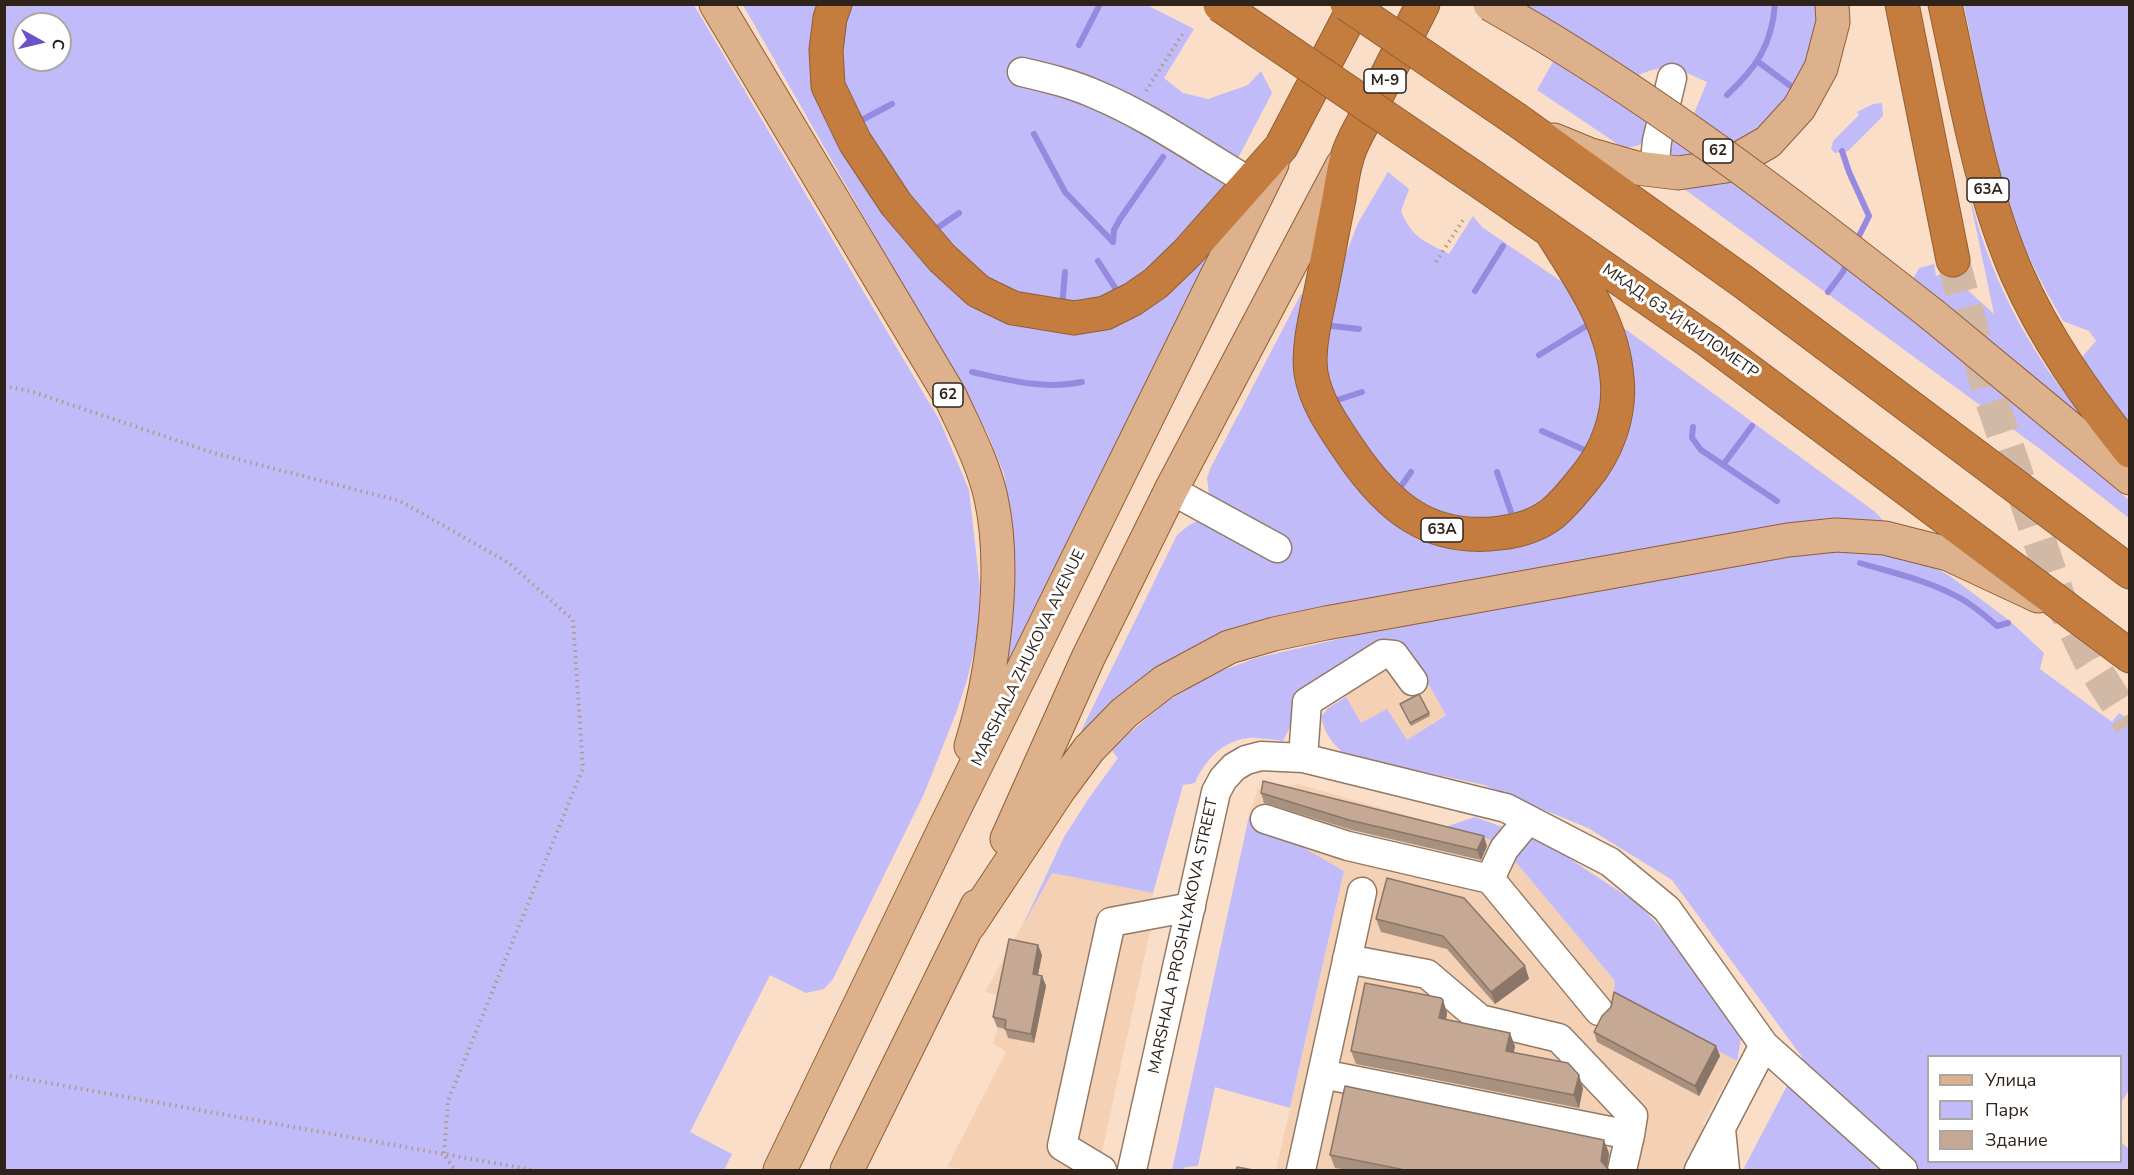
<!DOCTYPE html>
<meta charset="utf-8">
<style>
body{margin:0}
#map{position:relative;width:2134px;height:1175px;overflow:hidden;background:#fbdec7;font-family:"Nunito Sans",sans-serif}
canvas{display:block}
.frame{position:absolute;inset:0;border:6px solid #2f241c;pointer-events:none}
.legend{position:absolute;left:1927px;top:1055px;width:195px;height:108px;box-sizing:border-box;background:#fff;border:2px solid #aca7a4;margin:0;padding:8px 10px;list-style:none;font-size:18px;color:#2f241c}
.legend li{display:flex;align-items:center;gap:12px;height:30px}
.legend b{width:30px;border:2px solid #aca7a4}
.north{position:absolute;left:12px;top:12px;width:60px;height:60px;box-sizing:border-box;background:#fff;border:2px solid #aca7a4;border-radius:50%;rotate:98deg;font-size:16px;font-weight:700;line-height:24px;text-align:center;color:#2f241c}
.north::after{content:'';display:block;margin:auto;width:21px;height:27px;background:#6b52cb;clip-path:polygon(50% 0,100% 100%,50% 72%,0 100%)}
</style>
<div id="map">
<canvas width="2134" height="1175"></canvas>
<div class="frame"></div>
<ul class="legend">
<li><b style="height:8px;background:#dcb18c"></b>Улица</li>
<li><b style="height:16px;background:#c1bbfa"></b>Парк</li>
<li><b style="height:16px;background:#c5a994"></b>Здание</li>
</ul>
<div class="north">С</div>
</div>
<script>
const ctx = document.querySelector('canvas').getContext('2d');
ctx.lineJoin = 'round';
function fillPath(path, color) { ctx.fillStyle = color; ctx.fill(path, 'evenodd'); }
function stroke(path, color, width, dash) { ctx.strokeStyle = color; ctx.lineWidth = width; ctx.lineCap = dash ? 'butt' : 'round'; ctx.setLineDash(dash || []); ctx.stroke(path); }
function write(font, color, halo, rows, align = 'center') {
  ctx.font = font + ' "Nunito Sans",sans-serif'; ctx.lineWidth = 6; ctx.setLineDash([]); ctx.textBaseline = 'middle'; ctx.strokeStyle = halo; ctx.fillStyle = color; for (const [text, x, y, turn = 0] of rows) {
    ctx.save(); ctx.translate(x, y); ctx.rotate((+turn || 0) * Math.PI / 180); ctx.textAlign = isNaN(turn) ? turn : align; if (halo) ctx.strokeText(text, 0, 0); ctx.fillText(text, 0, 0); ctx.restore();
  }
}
fillPath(new Path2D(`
 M1379,647l29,1 38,66 -39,26 -46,-17 -27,-46z
 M1298,784l201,58 116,139v14l122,66 -34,63 3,4 -23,42h-407l68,-299 -95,-55 9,-27z
 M1051,873l102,20 -3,38 -52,239h-130l-21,-3 59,-115 -13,-9 5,-16 5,-31 -18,-4z`), '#f4d0b4');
fillPath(new Path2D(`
 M1145,4l49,25 -30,49 19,15 25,6 40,-14 13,-14 11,22 -58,111 -26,35 -73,59 -67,8 -67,-26 -75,-83 -61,-99 -7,-47 7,-46z
 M1826,4l-3,33 -39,77 -49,32 -42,-30 14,-34c-32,-14 -39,-21 -72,-5l-115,-72z
 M5,5h689l246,416 29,69 11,98 -3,51 -10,41 -11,33 -32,81 -91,185 -9,10 -18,4 -36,-18 -80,157 42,22 -8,16h-719zM24,24h36v36h-36z
 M743,5h79l-4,20 72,185 167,117 156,-80 -204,415 -8,-3 10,-43 4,-49 -4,-49 -7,-44 -17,-42z
 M1964,5h165v419l-47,-67 14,-16 -7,-10 -26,-10c-21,-37 -42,-75 -54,-116 -20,-65 -31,-134 -45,-200z
 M1554,60l97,61c-8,21 -5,27 -29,26l-85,-57z
 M1882,103l1,13 -35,35 -13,2 -4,-4 2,-8 26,-26 -2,-3 16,-8z
 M1671,137l35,25 -28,1 -7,-10z
 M1959,147c5,23 10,48 17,71 20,72 60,143 108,199l-4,6 -167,-144 6,-11 15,-4 2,12 12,-4 46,42z
 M1388,172l21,17 -8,22c12,28 22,29 48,43l24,-38 9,11 89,61 36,81 -10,65 -21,35 -23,22 -24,18 -29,9 -37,2 -24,-6 -53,-33 -58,-84 -4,-51 19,-84 15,-39z
 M1723,174c141,101 274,214 406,326v18l-89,-69 -364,-266z
 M1301,294l2,1 -5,77 133,170 158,-49 28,-170 257,188 11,11 -553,88 -247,123 -4,-2 96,-196 12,-10 14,-6 6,-24 -2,-17 3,-9z
 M1871,549l59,16 20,11 60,45 34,32 -4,16 72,53 7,-9 10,6v371l-8,13 -1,-47h-192v106h192l1,-20 8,7v21h-381l-4,-2 58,-111 -130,-177 -84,-52 -104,-43 -138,-30c-14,-11 -21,-21 -25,-38l7,-9 18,-11 15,26 26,-14 20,31 39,-25 -38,-67 -29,-1 -73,48 -23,46c-11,-1 -24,-4 -34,-3 -27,3 -44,22 -54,45l-12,2 -30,108 -101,-20 -30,54 42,-90 25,-39 29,-40 -6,-7 15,-16 39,-33 47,-28 43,-16 179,-41 346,-63z
 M1249,816l95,55 -54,237 -75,-21 -17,79 -13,1 -1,3h-12z
 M1475,817l71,26 91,60 44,46 60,90 -4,22 -123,-66 1,-14 -116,-139 -54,-15z`), '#c1bbfa');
stroke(new Path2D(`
 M1079,45l21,-41
 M1757,61l39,29
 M1727,95c29,-27 45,-50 48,-91
 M858,122l34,-18
 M1034,134l31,58 48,50
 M1842,151l7,21 20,44 -13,26
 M933,231l26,-18
 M1113,242l1,-12 6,-11 43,-62
 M1098,261l21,33
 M1475,291l28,-45
 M1828,292l15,-20 5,-12
 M1062,307l3,-35
 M1324,325l35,4
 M1539,355l49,-30
 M972,372c37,8 72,18 110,10
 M1331,402l31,-10
 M1693,427l-1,11 9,12 76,51
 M1542,431l45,20
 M1723,465l29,-39
 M1497,472l14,40
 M1397,492l14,-20
 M1860,563c30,9 62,16 90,30 18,8 32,20 47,33l11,-3`), '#958adf', 6);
stroke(new Path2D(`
 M1953,260l36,133 69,202 32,66 40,63`), '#d2b9a5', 33, [33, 16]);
const minor = new Path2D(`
 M1022,72c26,6 51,12 75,23 51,21 105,59 153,87
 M1654,170l3,-29 15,-63
 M1171,490l106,58
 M1303,758l4,-56 76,-48 11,1 19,26
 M1265,819l83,27 142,33
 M1528,820l-24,29 -14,30 109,132
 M1347,959l80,15 53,45 79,19 74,78 -3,19
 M1322,1074l308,61 -8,35
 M1721,1129l4,41
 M1102,1170l-40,-24 49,-224 80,-15
 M1132,1170l84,-378 7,-13 11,-12 12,-7 15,-4 42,2 203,50 104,54 57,47 97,136 139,125
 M1301,1170l61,-278
 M1699,1170l65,-125`);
const major = new Path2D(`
 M716,4l234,392c15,33 33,66 41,102 16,72 2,178 -20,248
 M1554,140l34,14 49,14 41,5 48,-7 42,-24 31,-34 22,-40 12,-46 -1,-18
 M1934,316l196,162
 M1007,839l81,-181 83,-168 171,-324
 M969,925l89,-134 31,-42 35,-36 40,-31 65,-35 45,-13 52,-11 462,-83 48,-5 49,3 63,16 90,42
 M780,1170l163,-338 329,-668
 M847,1170l130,-264`);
const highway = new Path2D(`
 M835,4l-5,14 -4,32 2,36 27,56 41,62 46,54 36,33 35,17 61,10 31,-5 28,-14 23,-16 31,-30 94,-106 75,-143
 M1423,4c-18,36 -36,72 -54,107 -7,15 -18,31 -22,47 -4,13 -6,28 -8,41 -6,29 -11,58 -17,87 -5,25 -15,62 -11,87 5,30 23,54 39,78 38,56 79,91 150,82 18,-2 38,-8 53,-20 12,-10 21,-22 31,-34 23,-27 37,-65 33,-101 -4,-55 -37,-100 -65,-145
 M1902,4l51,256
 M1945,4c20,91 35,185 72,270 28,64 69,122 113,177
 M1517,120l228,163 385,289
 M1476,179l233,162 421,315`);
stroke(minor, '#937964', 31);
stroke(major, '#905e33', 35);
stroke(highway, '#905e33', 35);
stroke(new Path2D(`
 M1146,91l37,-58
 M1436,262l29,-45
 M4,386l26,5 184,62 186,48 109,62 64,57 10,148 -135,333 -4,54 11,15
 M4,1075l529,95`), '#af9987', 4, [1.5, 4.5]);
stroke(minor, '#fff', 28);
stroke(major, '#dcb18c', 33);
stroke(highway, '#c47d3f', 33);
const majorBridge = new Path2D(`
 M1490,4c158,89 302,200 444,312`);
const highwayBridge = new Path2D(`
 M1347,4l170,116
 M1220,5l256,174`);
stroke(majorBridge, '#905e33', 35, []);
stroke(highwayBridge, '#905e33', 35, []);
stroke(majorBridge, '#dcb18c', 33);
stroke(highwayBridge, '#c47d3f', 33);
fillPath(new Path2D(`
 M1400,704l29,9 1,3 -19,10z
 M1261,793l226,53 -6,14 -129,-30 -88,-27z
 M1387,878l138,88 4,13 -34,25 -48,-55 -66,-17 -5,-13z
 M1038,945l4,10 -4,20 4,1 4,10 -12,57 -26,-5 -3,-9 -8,-2 -4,-10z
 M1443,1000l4,13 -1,7 69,26 -1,6 69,36 -4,20 -223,-44 -5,-13z
 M1594,1032l122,14 4,10 -21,40 -102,-54z
 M1609,1153l-2,15 2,2h-261l-13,-2 -5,-13z`), '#a9917f');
fillPath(new Path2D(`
 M1484,836l3,10 -6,14 -4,-10z
 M1038,945l4,10 -6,29 -3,-10z
 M1525,966l4,13 -34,25 -4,-12z
 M1042,976l4,10 -12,57 -3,-9z
 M1443,1000l4,13 -3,18 -5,-13z
 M1510,1033l5,13 -4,18 -5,-13z
 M1716,1046l4,10 -21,40 -4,-10z
 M1579,1075l4,13 -4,20 -5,-13z
 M1604,1140l5,13 -2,17 -6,-9z`), '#8a7668');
const building = new Path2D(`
 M1419,694l10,19 -19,10 -10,-19z
 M1263,781l221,55 -7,14 -128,-30 -88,-27z
 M1387,878l77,20 61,68 -34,26 -48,-56 -67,-17z
 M1009,939l29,6 -5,29 9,2 -11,58 -26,-5 1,-9 -13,-3z
 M1365,983l76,15 2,2 -4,18 71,15 -4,18 62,12 11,12 -5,20 -223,-44z
 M1614,992l102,54 -21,40 -101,-54 8,-16 9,-9z
 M1345,1086l259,54 -3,21 8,9h-204l-75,-15z
 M1237,1167l16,3h-17z`);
fillPath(building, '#c5a994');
stroke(building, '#8a7668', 1.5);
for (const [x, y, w] of [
 [1385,81,42],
 [1718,151,30],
 [1988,190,42],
 [948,395,30],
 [1442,530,42]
]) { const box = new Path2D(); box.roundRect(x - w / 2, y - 12, w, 24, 4.5); ctx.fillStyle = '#fff'; ctx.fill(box); stroke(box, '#2f241c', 1.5); }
write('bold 15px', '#2f241c', null, [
 ["М-9",1385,81],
 ["62",1718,151],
 ["63A",1988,190],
 ["62",948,395],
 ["63A",1442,530]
]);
write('16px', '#2f241c', '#fff', [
 ["МКАД, 63-Й КИЛОМЕТР",1680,322,35],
 ["MARSHALA ZHUKOVA AVENUE",1029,658,-64],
 ["MARSHALA PROSHLYAKOVA STREET",1184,936,-78]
]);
</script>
